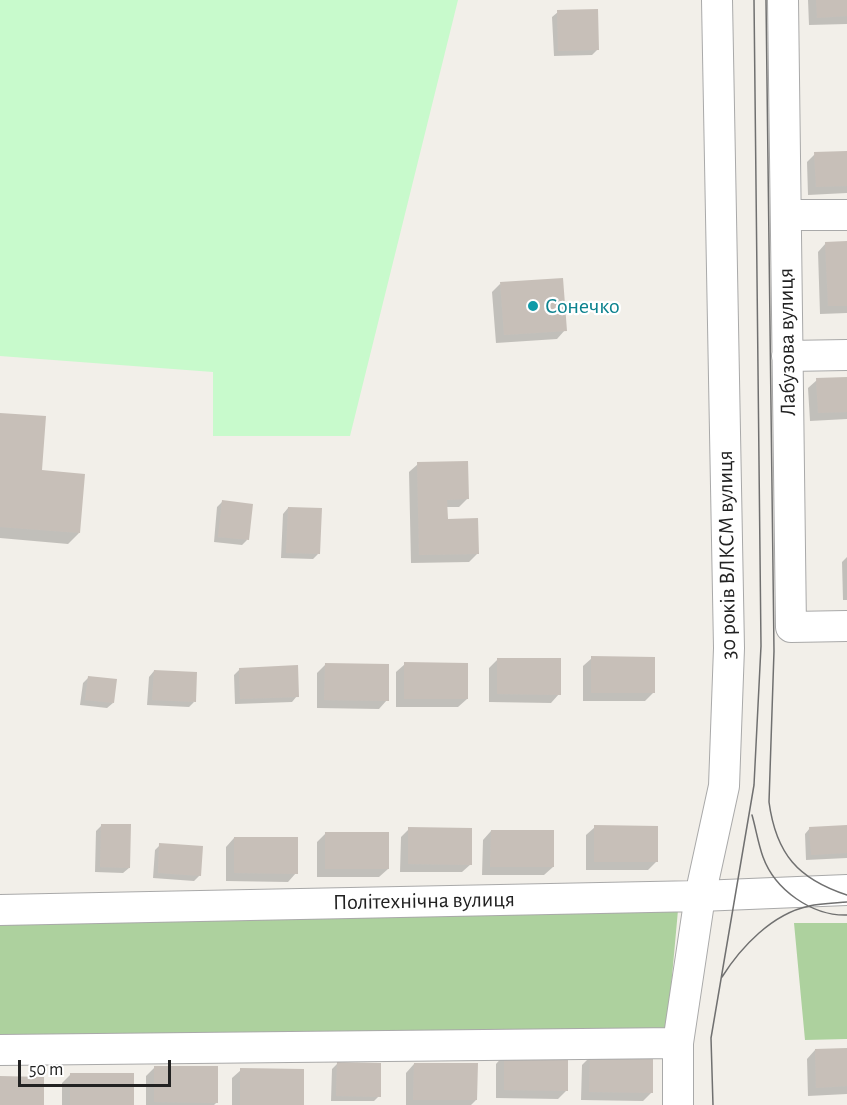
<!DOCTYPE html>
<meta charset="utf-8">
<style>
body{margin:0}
#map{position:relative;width:847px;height:1105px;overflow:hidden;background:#f2efe9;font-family:"Alegreya Sans",sans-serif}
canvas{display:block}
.scale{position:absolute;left:18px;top:1060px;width:153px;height:27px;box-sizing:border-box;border:3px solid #222;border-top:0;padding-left:8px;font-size:18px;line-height:21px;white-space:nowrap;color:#222;-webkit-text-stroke:4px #fff;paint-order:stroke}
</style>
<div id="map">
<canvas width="847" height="1105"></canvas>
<div class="scale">50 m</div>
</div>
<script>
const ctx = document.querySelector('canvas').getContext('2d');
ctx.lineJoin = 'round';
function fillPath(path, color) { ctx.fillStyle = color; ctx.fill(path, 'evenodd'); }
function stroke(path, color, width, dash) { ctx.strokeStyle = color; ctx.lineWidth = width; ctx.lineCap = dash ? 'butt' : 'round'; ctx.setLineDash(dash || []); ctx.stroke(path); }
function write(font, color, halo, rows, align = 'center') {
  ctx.font = font + ' "Alegreya Sans",sans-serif'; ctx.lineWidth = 4.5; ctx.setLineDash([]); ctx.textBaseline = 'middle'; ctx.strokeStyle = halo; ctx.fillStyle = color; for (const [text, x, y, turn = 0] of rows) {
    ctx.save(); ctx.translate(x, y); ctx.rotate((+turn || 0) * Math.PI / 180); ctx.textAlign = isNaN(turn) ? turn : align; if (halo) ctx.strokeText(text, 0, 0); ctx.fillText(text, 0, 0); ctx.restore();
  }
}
fillPath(new Path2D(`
 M678,910l-11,122 -667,5v-117z
 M794,923h53v116l-42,1z`), '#add19e');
fillPath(new Path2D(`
 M0,0h458l-108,436h-137v-64l-213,-16z`), '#c8facc');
fillPath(new Path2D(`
 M808,0h39v24l-38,1z
 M558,12l40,37 -6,6 -38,1 -2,-39z
 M847,153v40l-39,2 -1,-33 8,-8z
 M847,242v71l-27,1 -2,-62 8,-9z
 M500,284l65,46 -8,9 -61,4 -4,-51z
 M847,379v40l-37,2 -2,-33 9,-8z
 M0,414l79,119 -11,11 -68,-6z
 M418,464l50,34 -9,9h-13v14l32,32 -9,9 -58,1 -2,-91z
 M222,502l25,38 -5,5 -28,-3 3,-35z
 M288,508l30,46 -5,5 -32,-1 2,-44z
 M847,557v43h-4l-1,-38z
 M592,658l61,35 -8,8h-62v-35z
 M498,659l61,35 -8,9 -62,-1v-34z
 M405,664l62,35 -9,8h-62v-35z
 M325,665l62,35 -8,9 -62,-1v-35z
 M240,669l57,27 -5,6 -57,2 -1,-29z
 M154,671l40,31 -5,5 -42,-2 2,-28z
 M89,677l24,26 -6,5 -27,-3 3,-22z
 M102,825l27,43 -6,5 -28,-1 1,-41z
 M595,827l61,35 -8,8h-62v-35z
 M847,827v31l-41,2 -1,-26 5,-6z
 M409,829l62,35 -9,8h-62l1,-35z
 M491,831l62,36 -9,8h-62l1,-35z
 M326,833l62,36 -9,8h-62v-35z
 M234,838l62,35 -8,9 -62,-1v-34z
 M160,845l40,30 -6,6 -41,-3 2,-28z
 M847,1049v45l-39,2 -1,-37 8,-9z
 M504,1055l62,36 -8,8 -62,-1v-34z
 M590,1057l62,35 -9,9 -62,-1 1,-35z
 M337,1064l42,32 -5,5h-43l1,-32z
 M414,1064l62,36 -5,5h-65v-32z
 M155,1067l62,35 -3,3h-68v-29z
 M241,1070l61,35h-70v-27z
 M71,1074l62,31h-71v-22z`), '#0003');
fillPath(new Path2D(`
 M816,0h31v16l-30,2z
 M598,9l1,41 -41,1 -1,-41z
 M847,151v35l-31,1 -2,-35z
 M847,241v65h-19l-3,-64z
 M563,278l4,53 -63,4 -4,-53z
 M847,377v35l-29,1 -2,-35z
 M0,413l46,3 -4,54 43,4 -5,59 -80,-6z
 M468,461l1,38 -22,1 1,19 30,-1 1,36 -60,1 -2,-93z
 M222,500l31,4 -4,36 -31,-3z
 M288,507l34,1 -2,46 -34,-1z
 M591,656l64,1v36h-64z
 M497,658h64v37l-64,-1z
 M404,662l64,1v36h-64z
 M325,663l64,1v37l-65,-1z
 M298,665l1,32 -59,2 -1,-31z
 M154,670l43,2 -1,30 -44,-2z
 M88,676l29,3 -3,24 -29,-3z
 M101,824h30l-1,44 -30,-1z
 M594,825l64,1v36h-64z
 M847,825v28l-36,2 -2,-28z
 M408,827l64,1v37l-64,-1z
 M491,830h63v37h-64z
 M325,832h64v37h-64z
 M234,837h64v37l-64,-1z
 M159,843l44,3 -2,30 -43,-3z
 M847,1048v38l-31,2 -1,-39z
 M504,1054h64v37l-64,-1z
 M590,1055l63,1v37l-64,-1z
 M337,1062l44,1v34l-45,-1z
 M414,1063h64l-1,37h-64z
 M154,1066h64v37l-64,-1z
 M240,1068l64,1v36h-64z
 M70,1073h64v32h-64z
 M0,1076l44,1v28h-44z`), '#c7bfb8');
const minor = new Path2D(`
 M783,0l8,627 56,-1
 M786,215h61
 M787,356l60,-1
 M0,910l700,-14 147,-6
 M0,1050l678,-7
 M678,1105v-62l22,-147 24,-110 5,-138 -12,-648`);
stroke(minor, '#a9a9a9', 32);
stroke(minor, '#fff', 30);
stroke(new Path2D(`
 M766,0l8,651 -5,151c7,52 29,77 78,93
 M752,815c4,14 6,28 11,42 12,33 49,59 84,58
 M722,977c19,-30 50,-63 87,-71 12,-3 26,-3 38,-4
 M713,1105l-2,-67 43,-253 7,-139 -7,-646`), '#707070', 1.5);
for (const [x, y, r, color] of [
 [533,306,6,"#0f9aa8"]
]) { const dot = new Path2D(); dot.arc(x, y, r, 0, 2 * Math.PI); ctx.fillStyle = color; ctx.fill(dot); stroke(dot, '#fff', 2); }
write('22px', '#0d838f', '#fff', [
 ["Сонечко",545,306]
], 'left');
write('22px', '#222', '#fff', [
 ["Лабузова вулиця",787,342,-91],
 ["30 років ВЛКСМ вулиця",727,555,-91],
 ["Політехнічна вулиця",424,901,-1]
]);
</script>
